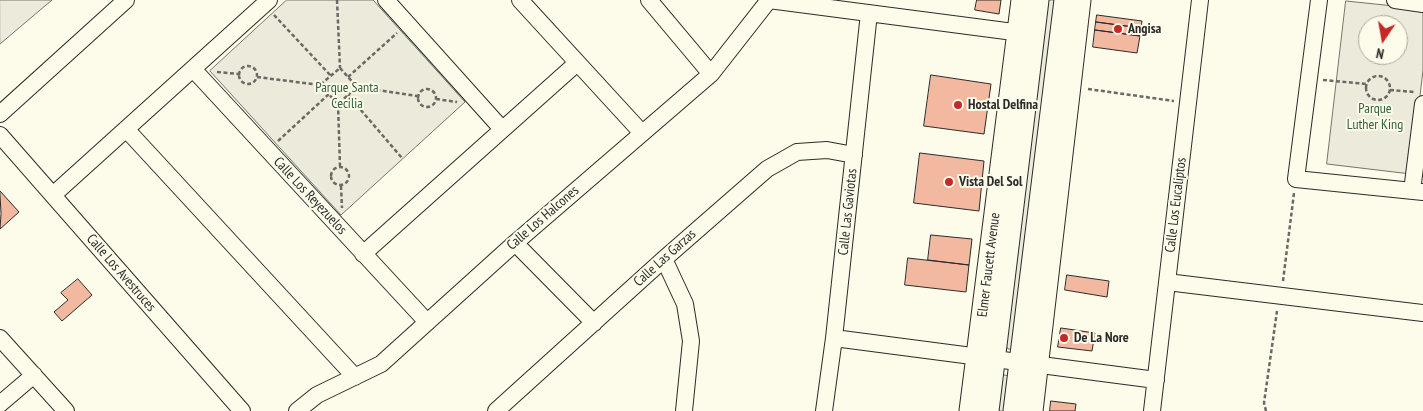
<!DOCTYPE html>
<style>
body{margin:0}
#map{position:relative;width:1423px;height:411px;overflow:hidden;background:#fdfbea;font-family:"PT Sans Narrow",sans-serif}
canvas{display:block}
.north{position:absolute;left:1358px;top:15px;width:50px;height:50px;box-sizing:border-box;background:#fdfbea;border:1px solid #a9a89e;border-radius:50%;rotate:192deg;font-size:14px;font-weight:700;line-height:20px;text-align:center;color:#2b2b2b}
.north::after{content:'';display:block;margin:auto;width:18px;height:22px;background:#c62828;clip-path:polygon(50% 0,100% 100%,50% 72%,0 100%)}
</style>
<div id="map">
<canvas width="1423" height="411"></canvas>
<div class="north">N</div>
</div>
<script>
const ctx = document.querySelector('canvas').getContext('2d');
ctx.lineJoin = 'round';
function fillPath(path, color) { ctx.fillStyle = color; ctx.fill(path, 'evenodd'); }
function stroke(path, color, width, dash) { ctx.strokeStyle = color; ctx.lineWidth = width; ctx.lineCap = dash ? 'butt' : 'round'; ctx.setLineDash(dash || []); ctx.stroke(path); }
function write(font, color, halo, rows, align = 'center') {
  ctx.font = font + ' "PT Sans Narrow",sans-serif'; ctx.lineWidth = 4; ctx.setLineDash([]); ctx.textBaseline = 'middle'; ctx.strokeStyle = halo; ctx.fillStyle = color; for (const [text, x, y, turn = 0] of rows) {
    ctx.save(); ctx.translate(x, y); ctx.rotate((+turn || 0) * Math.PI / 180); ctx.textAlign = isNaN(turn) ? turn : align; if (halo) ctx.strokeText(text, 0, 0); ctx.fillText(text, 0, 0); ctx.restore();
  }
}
const green = new Path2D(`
 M0,0h52l-52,44z
 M287,0h86l92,102 -124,113 -131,-144z
 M1043,0h20l-48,349h-7l-3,-5z
 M1346,1l77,8v61l-12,104 -84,-10zM1368,25h30v30h-30z
 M998,374l18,3 -4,34h-19z`);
fillPath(green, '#ecebdb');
stroke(green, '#74746e', 1);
const building = new Path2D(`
 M977,0h24l-2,14 -24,-4z
 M1097,15l45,6 -1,7 -45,-6z
 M1096,22l45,6 -1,8 -45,-6z
 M1095,30l45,6 -3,17 -44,-6z
 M931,75l60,9 -7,50 -60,-8z
 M920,153l64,8 -5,50 -65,-8z
 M0,191l19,21 -19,17 1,-15z
 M931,235l41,4 -3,26 -41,-5z
 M908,258l61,7 -3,27 -61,-7z
 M1067,275l42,6 -2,16 -42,-7z
 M78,279l14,16 -30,26 -8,-9 14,-12 -7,-7z
 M1061,328l34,5 -3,18 -34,-4z
 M1051,401l25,3 -1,7h-25z`);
fillPath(building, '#f2b8a0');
stroke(building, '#2b2b2b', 1);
const minor = new Path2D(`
 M386,0l116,129
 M520,0l122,133
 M649,0l62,74
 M769,0l260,34
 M1319,0l-23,179 127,13
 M1395,0l28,4
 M193,69l234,253
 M0,114l126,-114
 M126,129l229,248
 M0,135l242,276
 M1412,191l11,-87
 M53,195l216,-195
 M515,243l79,80
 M363,254l214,-191
 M664,259l21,45 6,37 -7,70
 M1167,282l256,31
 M0,338l66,73
 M834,338l322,42
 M0,404l34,-29
 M297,411l20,-16 64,-31 134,-121 196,-169 58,-74
 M496,411l168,-152 103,-90 30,-17 30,-2 27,5
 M824,411l10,-73 35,-325
 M1152,411l48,-411`);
const major = new Path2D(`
 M970,411l52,-411
 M988,411l50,-411
 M1014,411l51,-411
 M1032,411l48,-411`);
stroke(minor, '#2b2b2b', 18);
stroke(major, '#2b2b2b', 23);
stroke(new Path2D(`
 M337,0l3,68
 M274,15l57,61
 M239 75a9 9 0 1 1 18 0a9 9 0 1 1-18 0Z
 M340,68l17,19 -19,17 -18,-19z
 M217,72l21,2
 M1366 88a12 12 0 1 1 24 0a12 12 0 1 1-24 0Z
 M257,77l63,8
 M348,77l49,-44
 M1323,80l44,4
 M357,87l60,9
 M418 98a9 9 0 1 1 18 0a9 9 0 1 1-18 0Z
 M1088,89l86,12
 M1390,90l24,2
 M348,95l54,63
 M436,99l21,3
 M338,104l2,62
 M278,141l51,-47
 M331 176a9 9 0 1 1 18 0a9 9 0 1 1-18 0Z
 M341,186l1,22
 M1283,281l11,-88
 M1266,411l-2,-8 13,-92`), '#6a6964', 2.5, [4, 2.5]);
stroke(minor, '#fdfbea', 16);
stroke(major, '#fdfbea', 21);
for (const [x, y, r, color] of [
 [1118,29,5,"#c62828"],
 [958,105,5,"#c62828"],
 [949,182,5,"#c62828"],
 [1064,338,5,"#c62828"]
]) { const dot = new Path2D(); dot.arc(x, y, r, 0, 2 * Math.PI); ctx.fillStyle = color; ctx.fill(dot); stroke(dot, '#fdfbea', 2); }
write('bold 14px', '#2b2b2b', '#fdfbea', [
 ["Angisa",1128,29],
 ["Hostal Delfina",968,105],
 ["Vista Del Sol",959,182],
 ["De La Nore",1074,338]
], 'left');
write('14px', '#34623c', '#fdfbea', [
 ["Parque Santa",347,88],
 ["Cecilia",347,104],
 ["Parque",1375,109],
 ["Luther King",1375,125]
]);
write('14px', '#2b2b2b', '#fdfbea', [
 ["Calle Los Reyezuelos",310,196,47],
 ["Calle Los Eucaliptos",1176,205,-83],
 ["Calle Las Gaviotas",848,212,-84],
 ["Calle Los Halcones",543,218,-41],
 ["Calle Las Garzas",665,258,-42],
 ["Elmer Faucett Avenue",989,265,-83],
 ["Calle Los Avestruces",121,273,49]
]);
</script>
